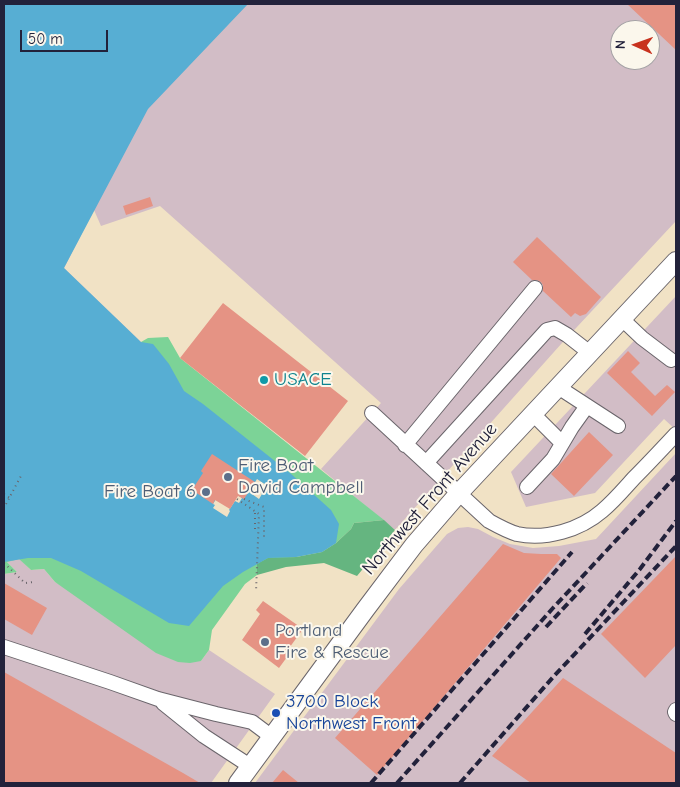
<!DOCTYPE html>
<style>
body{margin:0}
#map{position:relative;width:680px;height:787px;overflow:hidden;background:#f1e2c5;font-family:"Comic Neue",sans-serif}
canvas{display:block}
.frame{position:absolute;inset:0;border:5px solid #22223b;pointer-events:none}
.north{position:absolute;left:610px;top:20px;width:50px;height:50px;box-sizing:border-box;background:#fbf7ec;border:1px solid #a4a2a5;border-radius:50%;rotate:272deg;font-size:14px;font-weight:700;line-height:20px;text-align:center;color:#22223b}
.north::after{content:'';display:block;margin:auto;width:18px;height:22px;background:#c8321e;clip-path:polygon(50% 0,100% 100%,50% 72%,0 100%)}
.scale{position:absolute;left:20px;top:30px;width:88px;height:22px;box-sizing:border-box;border:2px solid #22223b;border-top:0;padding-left:6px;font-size:15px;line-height:18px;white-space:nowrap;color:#22223b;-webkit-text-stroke:4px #fbf7ec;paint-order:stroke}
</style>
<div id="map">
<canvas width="680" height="787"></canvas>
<div class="frame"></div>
<div class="north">N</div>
<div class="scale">50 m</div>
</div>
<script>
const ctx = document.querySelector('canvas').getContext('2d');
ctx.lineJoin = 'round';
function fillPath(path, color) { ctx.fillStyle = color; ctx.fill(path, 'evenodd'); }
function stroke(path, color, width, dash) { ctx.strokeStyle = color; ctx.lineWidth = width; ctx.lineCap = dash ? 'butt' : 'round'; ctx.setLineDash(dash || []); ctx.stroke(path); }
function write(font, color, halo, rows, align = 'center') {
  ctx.font = font + ' "Comic Neue",sans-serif'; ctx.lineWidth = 4; ctx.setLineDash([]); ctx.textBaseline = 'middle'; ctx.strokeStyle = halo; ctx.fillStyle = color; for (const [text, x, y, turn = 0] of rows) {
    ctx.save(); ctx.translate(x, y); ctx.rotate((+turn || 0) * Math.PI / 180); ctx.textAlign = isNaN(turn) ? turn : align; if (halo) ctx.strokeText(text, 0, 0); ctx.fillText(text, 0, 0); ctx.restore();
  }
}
fillPath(new Path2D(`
 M169,4h507v217l-114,122 -167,187 -74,-61 60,-66 -221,-197 -59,20 -7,-16 -30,58 77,74 -24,28 -113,-193zM620,30h30v30h-30z
 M676,296v134l-12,-11 -69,74 -69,14 -15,-35z
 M676,453v330h-421l144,-194 48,-55 11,-6 10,-1 10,2 15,8 17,7 23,4 26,-2 37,-7z
 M4,544l27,26 13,-1 11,13 146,79 8,-11 66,44 -64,89h-207v-209l13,-2 -13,-13z`), '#d2bdc6');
fillPath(new Path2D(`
 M168,337l12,21 204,162 -30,3 -3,6 -15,14 -14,9 -65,12v11l-12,9 -33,46 -3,20 -8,11 -11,2 -12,-1 -22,-9 -101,-71 -11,-13 -13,1 -12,-11 -12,3 10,10 -13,2v-45l224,-82 -87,-105 7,-4z`), '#7cd397');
fillPath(new Path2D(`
 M384,520l11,10 -38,46 -33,-13 -38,4 -29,8v-11l11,-6 28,-1 26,-5 14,-9 15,-14 3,-6z`), '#65b580');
fillPath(new Path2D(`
 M4,4h244l-100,105 -84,159 77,74 12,2 16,20 15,27 19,13 87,69 41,37 8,14 -3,19 -14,9 -26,5 -28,1 -25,14 -20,14 -34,40 -20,-3 -88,-52 -30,-13h-23l-24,4z`), '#57aed3');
fillPath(new Path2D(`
 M257,479l9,6 -5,8 1,1 -3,5 -10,-7z
 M220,484l22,14 -3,5 -4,-2 -6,9 1,1 -3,6 -14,-9 2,-3 -2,-1 8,-13z`), '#f1e2c5');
fillPath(new Path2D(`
 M627,4h49v46z
 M150,197l3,9 -27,9 -3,-9z
 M537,237l64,60 -15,17 -6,2 -5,-3 -4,4 -28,-26v-6l-2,-3 -4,-2h-5l-19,-18z
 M223,303l125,98 -43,55 -125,-98z
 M628,351l12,12 -9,9 24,24 12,-11 8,7 -23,24 -45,-43z
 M589,432l24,23 -39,41 -23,-22z
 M212,454l43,28 -11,17 -6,-3 -8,13 -15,-9 -2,4 -21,-14 11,-17 -2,-2z
 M503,544l21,9 17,1h16l4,4 -184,217 -42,-37z
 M676,556v89l-31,33 -44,-44z
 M4,583l43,25 -15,27 -28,-16z
 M263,601l40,28 -16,22 3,2 -11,15 -37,-28 18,-26 -4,-4z
 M4,672l179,101 17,10h-196z
 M563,678l113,75v30h-145l-39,-27z
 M283,770l16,13h-27z`), '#e59384');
const minor = new Path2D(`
 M622,319l20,19 29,22
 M558,387l60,39
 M372,413l117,108c9,5 18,10 28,13 29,6 63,-4 85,-23 12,-10 22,-22 32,-33 14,-14 28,-29 42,-44
 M533,414l29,29
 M405,445l130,-157
 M426,463l121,-133 8,-2 12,7 23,18
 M527,487l26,-28 19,-32 15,-21
 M4,647l106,35 48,17 58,15 36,8 20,15
 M163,703l41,33 46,30
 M676,710l-1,2 1,2`);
const major = new Path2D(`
 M238,783l127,-173 49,-65 45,-52 217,-232`);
stroke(minor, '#6a656b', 16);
stroke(major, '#6a656b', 20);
stroke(new Path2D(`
 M4,494l6,4
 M237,499l22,15 -3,78
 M244,499l20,8v30
 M6,504l16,-30
 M255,513v17h3
 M4,563l21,20 9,-1`), '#6a656b', 2, [1, 4]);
stroke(minor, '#fff', 14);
stroke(major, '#fff', 18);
stroke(new Path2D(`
 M546,627l41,-44
 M585,634l55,-65 36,-48
 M371,783l201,-231
 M397,783l156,-175 123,-132
 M460,783l94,-107 122,-130`), '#22223b', 4, [8, 4]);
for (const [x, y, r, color] of [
 [264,380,5,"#0f9aa8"],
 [228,477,5,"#5c6f8a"],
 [206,492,5,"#5c6f8a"],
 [265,642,5,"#5c6f8a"],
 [276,713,5,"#1a4fb4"]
]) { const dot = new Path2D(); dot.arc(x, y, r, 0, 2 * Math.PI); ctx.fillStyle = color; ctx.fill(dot); stroke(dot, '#fbf7ec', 2); }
write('19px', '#0d838f', '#fbf7ec', [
 ["USACE",274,380]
], 'left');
write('19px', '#4e5e75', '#fbf7ec', [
 ["Fire Boat",238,466],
 ["David Campbell",238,488],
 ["Fire Boat 6",196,492,"right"],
 ["Portland",275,631],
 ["Fire & Rescue",275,653]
], 'left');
write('19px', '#22223b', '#fbf7ec', [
 ["Northwest Front Avenue",430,499,-49]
]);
write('19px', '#164399', '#fbf7ec', [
 ["3700 Block",286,702],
 ["Northwest Front",286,724]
], 'left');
</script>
